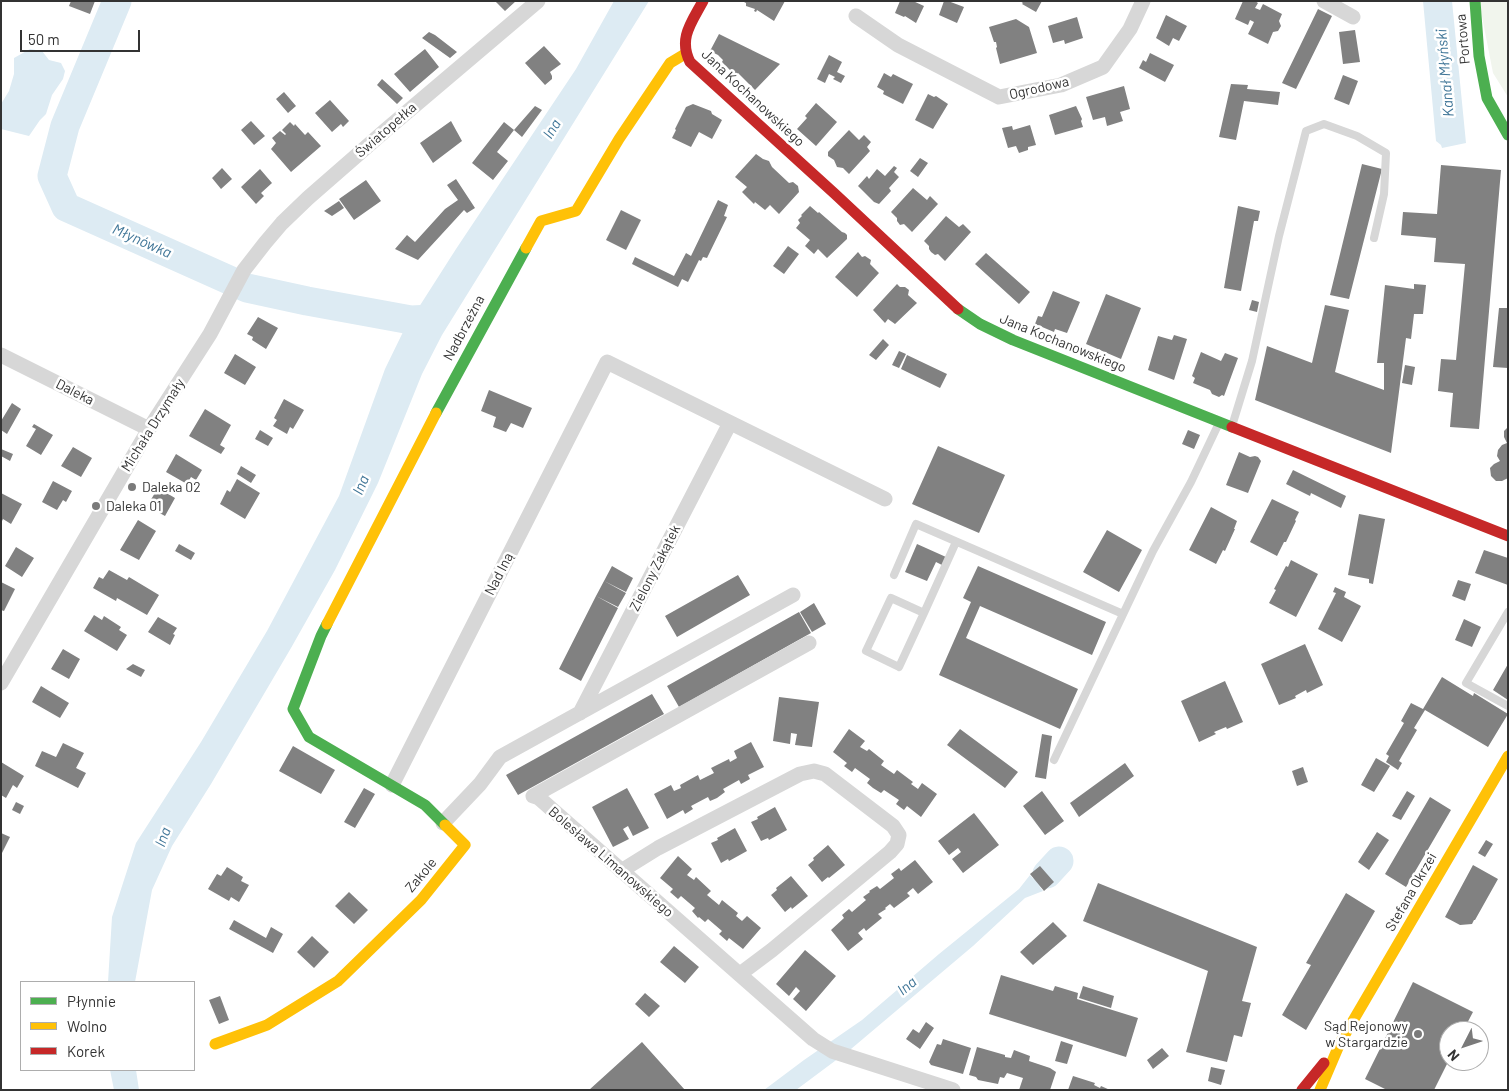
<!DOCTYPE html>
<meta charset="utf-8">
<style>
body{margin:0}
#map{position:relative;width:1509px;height:1091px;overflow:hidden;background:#fff;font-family:Barlow,sans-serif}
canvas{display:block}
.frame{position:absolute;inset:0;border:2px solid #333;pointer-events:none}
.legend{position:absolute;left:20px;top:981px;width:175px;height:90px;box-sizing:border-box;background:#fff;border:1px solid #adadad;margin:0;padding:6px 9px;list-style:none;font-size:15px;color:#333}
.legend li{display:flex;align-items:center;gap:10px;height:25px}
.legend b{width:25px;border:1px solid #adadad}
.north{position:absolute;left:1439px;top:1021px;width:50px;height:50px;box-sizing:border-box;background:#fff;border:1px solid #adadad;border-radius:50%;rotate:229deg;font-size:14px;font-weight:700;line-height:20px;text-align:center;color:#333}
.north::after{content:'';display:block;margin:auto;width:18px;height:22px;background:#7a7a7a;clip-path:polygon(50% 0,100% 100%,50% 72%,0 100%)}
.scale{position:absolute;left:20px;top:30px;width:120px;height:22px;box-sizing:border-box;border:2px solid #333;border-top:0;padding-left:6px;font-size:15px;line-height:18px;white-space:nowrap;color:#333;-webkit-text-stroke:4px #fff;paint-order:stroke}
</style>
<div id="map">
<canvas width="1509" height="1091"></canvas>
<div class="frame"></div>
<ul class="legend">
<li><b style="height:6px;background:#4caf50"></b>Płynnie</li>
<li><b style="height:6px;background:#ffc107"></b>Wolno</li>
<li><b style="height:6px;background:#c62828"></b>Korek</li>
</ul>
<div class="north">N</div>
<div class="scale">50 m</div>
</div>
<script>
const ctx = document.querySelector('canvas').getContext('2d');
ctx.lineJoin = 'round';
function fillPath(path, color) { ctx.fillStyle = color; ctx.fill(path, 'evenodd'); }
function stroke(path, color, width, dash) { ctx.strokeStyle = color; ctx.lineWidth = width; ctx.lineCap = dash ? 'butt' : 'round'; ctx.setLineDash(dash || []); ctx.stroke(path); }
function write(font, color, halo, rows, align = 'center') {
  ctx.font = font + ' Barlow,sans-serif'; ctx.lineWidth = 5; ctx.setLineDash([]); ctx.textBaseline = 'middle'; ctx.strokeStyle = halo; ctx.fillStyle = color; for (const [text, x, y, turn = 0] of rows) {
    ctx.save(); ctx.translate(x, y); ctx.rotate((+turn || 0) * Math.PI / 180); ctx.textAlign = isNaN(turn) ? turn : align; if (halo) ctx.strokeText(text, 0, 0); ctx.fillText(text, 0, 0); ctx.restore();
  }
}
fillPath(new Path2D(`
 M1479,1h29v96l-15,-24z`), '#f1f5ed');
fillPath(new Path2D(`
 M614,1h35l-207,334 -20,39 -44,109 -43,87 -44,78 -80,136 -39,62 -20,44 -17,92h-27l4,-65 24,-74 65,-101 66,-111 72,-135 46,-127 18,-37 53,-83 120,-180z
 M1423,1h29l14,142 -24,5 -1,-3 -5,-4z
 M30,49l12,2 7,9 12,3 4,8 -2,8 -11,16 -6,19 -6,6 -11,16 -28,-7v-25l8,-13 5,-17v-16z
 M1030,875l13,16 -18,7 -52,48 -122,103 -55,41h-32l40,-30 58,-40 77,-66 80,-65z
 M110,1070h26l3,20h-25z`), '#ddebf3');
stroke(new Path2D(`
 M117,1l-52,125 -13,50 14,31 181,81 60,13 104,19 21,-1
 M1047,874l12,-13`), '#ddebf3', 29);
fillPath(new Path2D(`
 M71,1h24l-5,13 -21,-8z
 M495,1h21l-11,10z
 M742,1h43l-11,20 -17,-11 -1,2 -2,-1 1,-2 -9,-3v-3z
 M900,1h13l11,5 -8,17 -11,-7 -1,1 -9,-4z
 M944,1h4l16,6 -7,16 -18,-8z
 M1020,1h22l-6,11 -14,-8 1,-1z
 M1243,1h12l3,2 -3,5 5,2 3,-6 19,10 -3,7 2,5 -3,5 -5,1 -5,12 -20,-10 6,-12 -4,-2 -2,5 -13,-6z
 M1318,9l14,7 -36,73 -14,-6z
 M1166,15l21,11 -8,15 -6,-3 -4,8 -13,-8z
 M1077,17l6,21 -18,6 -1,-4 -11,3 -5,-17z
 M1016,19l13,8 8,26 -37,11 -4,-16 1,-1 -1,-5h-2l-5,-15z
 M1355,30l5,32 -17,2 -4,-32z
 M429,32l6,3 22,17 -7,6 -28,-20z
 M719,34l61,30 -25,26 -17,-17 -2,3 -14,-14 1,-2 -5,-5 -8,-4z
 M544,46l17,18 -11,8 2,4v3l-7,6 -20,-22z
 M425,49l14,18 -29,25 -16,-18z
 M1150,53l24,12 -9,17 -26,-14 4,-8 3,2z
 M829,55l13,7 -5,10 8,4 -4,7 -8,-4 2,-2 -6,-3 -4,9 -8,-4z
 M884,73l7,4 2,-3 20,10 -10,20 -20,-10 1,-3 -7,-4z
 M1343,75l15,6 -9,24 -15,-6z
 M382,79l21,19 -6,6 -20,-19z
 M1231,84l17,1 -1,4 33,3 -2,13 -34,-4 -8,39 -17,-3z
 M1124,86l6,23 -10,3 3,9 -16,5 -2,-9 -12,3 -7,-23z
 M284,92l12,14 -8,7 -12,-14z
 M928,94l6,3 2,-1 12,8 -15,25 -18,-9z
 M330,100l19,21 -6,6 -2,-3 -9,8 -17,-19z
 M816,103l21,19 -21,24 -19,-17 10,-11 -2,-2z
 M693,104l18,7 1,3 10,6 -10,19 -13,-7 -8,15 -19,-9 4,-8 -1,-1 11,-22z
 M535,106l7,4 -20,27 -8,-7z
 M1076,106l6,13 -1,2 2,6 -28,8 -6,-20z
 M251,121l14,15 -11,9 -13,-15z
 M451,121l11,20 -29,22 -13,-20z
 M290,122l4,4 1,-2 10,11 3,-3 13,14 -30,26 -20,-23 5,-6 -4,-5 8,-7 5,4 1,-1 -4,-4z
 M504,122l10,8 -17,22 11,9 -15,19 -21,-17z
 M1030,125l6,20 -8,2v3l-9,3 -3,-7 -8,2 -6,-20 10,-2 1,4z
 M849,130l10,10 5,-5 7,7 -4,5 3,4 -21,23 -6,-6 -6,-1 -3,-7 -6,-4v-4z
 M756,154l7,5 6,2 3,6 17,16 4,-1 5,4 1,6 -20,22 -9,-9 -5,5 -10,-8 -1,2 -12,-12 5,-5 -12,-10z
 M920,158l8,5 -10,14 -8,-6z
 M1362,164l20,5 -33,130 -19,-4z
 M1441,165l60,5 -22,259 -29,-2 3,-34 -15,-2 3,-32 15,1 9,-96 -31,-2 2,-24 -35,-3 2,-23 34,2z
 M894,166l3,2 -3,4 5,5 -10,11 2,3 -12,13 -5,-2 -16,-16 9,-10 2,3 8,-10 8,7z
 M222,168l10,11 -11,10 -9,-11z
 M260,169l12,14 -11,10 3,3 -8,8 -15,-17z
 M456,179l19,29 -8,5 -3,-3 -46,50 -23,-11 12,-14 8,7 30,-33 13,-9 -11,-15z
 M366,180l15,21 -27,19 -15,-21z
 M913,188l14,12 3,-4 8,8 -26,28 -8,-8 -4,1 -3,-4v-3l-6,-6z
 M718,200l10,5 -4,11 3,1 -20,41 -4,-1 -2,4 -2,-1 -11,22 -6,-3 -4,8 -46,-23 3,-7 39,19 12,-23 5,3z
 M339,201l5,7 -12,8 -8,-5z
 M810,206l8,7 1,-1 23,20 3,1 2,2v4l-20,19 -9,-9 -4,5 -9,-8 5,-6 -14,-12 4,-5 -2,-3 4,-4 -1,-1z
 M1238,206l22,5 -2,10h-4l-13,70 -17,-3z
 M621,210l20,10 -15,30 -20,-10z
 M946,216l13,11 4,-3 8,8 -26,29 -7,-7 -3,1 -4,-3 -2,-3v-3l-5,-5z
 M788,246l11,8 -15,20 -11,-8z
 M858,252l4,5 3,-1 6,4 -1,4 9,9 -22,24 -22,-20z
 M986,253l44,39 -11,12 -44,-40z
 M897,284l3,3h5l4,3 -1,5 9,8 -22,21 -7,-5 -3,4 -12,-13z
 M1414,284l12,1 -3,29h-9l-3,25 -5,-1 -15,115 -136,-53 12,-54 45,17 13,-58 24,5 -14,62 49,18v-27h-7l8,-78 29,4z
 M1053,291l27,11 -13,31 -12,-4 -1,3 -19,-8 3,-8 4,1z
 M1106,294l35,14 -20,51 -35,-15z
 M1252,300l7,2 -2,10 -8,-2z
 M1499,308h9v60l-15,-1z
 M258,317l20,11 -12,21 -14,-9 1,-3 -6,-3z
 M1174,335l13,4 -13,41 -26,-10 10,-34 14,4z
 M883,339l6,6 -13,15 -7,-5z
 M899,351l7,3 -7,14 -7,-3z
 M1201,352l20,9 4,-8 13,5 -14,38 -2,-1 -3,2 -7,-3 -2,-4 -17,-7 2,-5 -3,-2z
 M235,354l21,13 -11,18 -21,-12z
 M907,355l40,19 -7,14 -39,-19z
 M1405,365l10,2 -3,18 -10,-2z
 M489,390l43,18 -9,20 -12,-5 -5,9 -13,-5 3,-10 -15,-6z
 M284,399l20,11 -11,19 -3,-2 -3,7 -14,-8 4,-6 -3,-2z
 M12,403l9,6 -14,25 -6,-4v-9z
 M205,409l26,16 -11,20 5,3 -4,6 -32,-18z
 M34,424l19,11 -12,20 -15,-9 10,-17 -4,-2z
 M1508,427v51l-6,3h-6l-5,-5 -1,-8 4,-4 6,-3 -3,-5 1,-6 4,-5 5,-2 -3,-6v-6z
 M260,430l13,8 -5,8 -13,-7z
 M1188,430l12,5 -6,14 -12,-5z
 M938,446l67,29 -26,58 -67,-29z
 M73,447l19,11 -11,19 -20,-11z
 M1,449l12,5 -3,7 -9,-5z
 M1239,452l11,5 5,-1 3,1 3,4 -13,32 -22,-8z
 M176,454l26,16 -6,10 -5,-3 -4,7 -21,-12z
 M241,466l15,9 -5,8 -14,-9z
 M1293,470l53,26 -5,12 -30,-15 -1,3 -24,-12z
 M237,479l23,14 -15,26 -25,-15 7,-14 3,2z
 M53,481l19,10 -6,11 -3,-2 -6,10 -15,-8z
 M158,488l17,10 -10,18 -18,-10z
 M1,493l21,11 -11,20 -8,-5 -2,4z
 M1272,499l27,13 -4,8 1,1 -10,21h-2l-7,14 -27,-14z
 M1211,507l26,14 -3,8h1l-10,22 -2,-1 -7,14 -27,-14z
 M1359,514l26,5 -12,65 -4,-1v-4l-21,-4z
 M138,520l18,11 -17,29 -19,-10z
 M1107,530l35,20 -23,42 -36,-20z
 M179,544l16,9 -4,7 -16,-9z
 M917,544l29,13 -4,8 -6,-3 -9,19 -22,-9z
 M16,547l18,11 -12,19 -17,-11z
 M1484,550l24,8v27l-33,-12z
 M1291,560l27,14 -22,43 -27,-14 7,-13 -2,-1 12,-23 2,1z
 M612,566l21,12 -7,14 -22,-11z
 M978,566l128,56 -14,33 -112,-49 -14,32 112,51 -18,40 -121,-54 32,-73 -8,-4z
 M109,570l18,10 2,-3 30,18 -12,20 -30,-17 -1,3 -23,-13 6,-11 4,2z
 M738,575l12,20 -73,42 -12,-21z
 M1458,580l13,4 -6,17 -13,-5z
 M604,581l22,12 -8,14 -22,-11z
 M1,582l14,7 -11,22 -3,-1z
 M1335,587l11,5 -2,5 17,9 -19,36 -24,-13 18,-36 -3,-1z
 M596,596l22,12 -37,73 -22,-12z
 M814,603l12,21 -14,8 -12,-20z
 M799,612l12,21 -132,74 -12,-21z
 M94,615l8,5 2,-4 17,11 -2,3 8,5 -10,16 -33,-20z
 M158,617l19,11 -4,6 2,1 -5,10 -22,-13z
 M1464,619l17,8 -9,20 -17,-7z
 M1305,644l18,41 -16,8 -1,-3 -11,6 1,2 -17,7 -18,-41z
 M63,649l17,10 -11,20 -18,-10z
 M133,664l12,6 -4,7 -15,-8z
 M1508,664v36l-15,-10z
 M1442,677l31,19 1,-3 34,21 -20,33 -63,-37 -11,18 3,2 -18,31 3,2 -4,7 -12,-8 3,-6 -3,-2 18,-31 -3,-2 10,-18 12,6z
 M1225,681l18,41 -16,7 -1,-2 -12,5 2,2 -17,8 -18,-41z
 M41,686l28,17 -9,15 -28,-16z
 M652,694l12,20 -146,81 -12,-20z
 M779,697l40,5 -7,45 -17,-2 2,-11 -6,-1 -1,11 -17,-3z
 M849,729l16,12 -5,6 7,4 2,-2 15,12 -3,4 13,9 3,-4 16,12 -2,2 7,5 4,-6 15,11 -16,23 -14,-11 -3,4 -8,-6 3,-4 -15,-10 -3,3 -8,-5 -6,-5 3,-4 -15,-11 -3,4 -8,-6 3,-3 -14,-11z
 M960,729l58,43 -13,16 -58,-43z
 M1042,734l10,2 -6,43 -11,-2z
 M751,742l13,25 -16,8 2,4 -9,5 -2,-4 -16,9 2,3 -8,6 -7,3 -2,-4 -17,9 2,3 -8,5 -2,-4 -16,9 -13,-25 17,-9 3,6 7,-3 -1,-3 18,-10 2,5 14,-7 -3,-5 18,-9 1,3 7,-4 -3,-7z
 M63,743l21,10 -8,15 10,5 -8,15 -43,-22 7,-15 14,6z
 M293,746l42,24 -14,24 -42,-23z
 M1376,758l14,8 -16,26 -13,-7z
 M1,762l23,14 -7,12 -4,-3 -7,13 -5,-3z
 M1125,763l9,13 -55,41 -9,-14z
 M1303,767l5,15 -11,4 -5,-15z
 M364,788l11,6 -20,34 -11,-6z
 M627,788l22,40 -16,8 -5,-10 -5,3 6,10 -16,8 -21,-40z
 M1042,791l22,30 -19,14 -22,-29z
 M1407,791l8,5 -14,24 -9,-4z
 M1430,797l21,13 -45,77 -21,-13z
 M16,802l8,4 -4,8 -8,-4z
 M775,807l12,23 -18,10 -1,-2 -7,3 -10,-19 7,-3 -1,-2z
 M974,813l25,32 -36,28 -11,-14 9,-7 -3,-4 -9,7 -11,-14z
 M735,828l12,23 -18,10 -1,-2 -7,4 -10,-20 7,-3 -1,-2z
 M1377,832l12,8 -20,30 -11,-8z
 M1,833l9,4 -9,18z
 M1486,840l7,4 -8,13 -7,-4z
 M828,845l17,20 -16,13 -1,-1 -6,5 -14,-17 6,-5 -1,-2z
 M678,856l14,13 -5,6 7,5 2,-3 15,14 -4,4 12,10 3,-5 16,13 -2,3 6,5 5,-5 14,12 -18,21 -14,-11 -2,3 -8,-7 3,-3 -14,-12 -3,3 -6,-5 -1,1 -6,-7 3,-3 -14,-12 -3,3 -8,-7 3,-3 -13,-11z
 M915,860l18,22 -15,12 -5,-6 -6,5 3,3 -16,12 -4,-4 -5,4 1,1 -8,5 4,4 -16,13 -2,-3 -6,5 5,6 -15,12 -17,-21 13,-12 -2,-3 7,-6 3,3 14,-12 -3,-3 7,-5 -1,-1 8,-5 3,3 14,-11 -3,-4 8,-6 2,3z
 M1473,865l25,14 -23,41h-1l-2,4 -12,1 -15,-8z
 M1040,866l14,16 -10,9 -14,-17z
 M227,867l16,10 -2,4 8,4 -10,17 -8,-5 -2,4 -21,-12 9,-15 4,2z
 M791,876l17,20 -16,13 -1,-2 -6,5 -14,-17 6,-5 -1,-2z
 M1098,883l159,64 -15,54 9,2 -9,34 -8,-2 -7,27 -41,-10 22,-81 -125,-50z
 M349,892l19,18 -14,14 -19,-18z
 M1346,893l29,18 -69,119 -24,-15 29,-50 -5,-2z
 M234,920l32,18 5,-11 12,7 -10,19 -44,-24z
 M1053,922l14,14 -34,29 -13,-13z
 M312,936l17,16 -15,16 -17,-16z
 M674,946l25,21 -14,16 -25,-21z
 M805,950l31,26 -30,35 -13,-12 7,-8 -4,-4 -7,9 -13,-12z
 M1001,975l52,16 2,-5 23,7 -1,6 61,19 -12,39 -137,-43z
 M1413,982l60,30 -10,19h-14v29l-15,30h-47l-22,-11z
 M1083,986l31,10 -3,12 -32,-10z
 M645,993l15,13 -11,11 -14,-13z
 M220,996l9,24 -10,4 -10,-24z
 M926,1022l8,6 -14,21 -14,-10 7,-10 6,4z
 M943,1039l28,9 -8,26 -32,-9 -2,-3 8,-18 4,1z
 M1061,1041l12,4 -6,19 -12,-3z
 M642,1042l43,48h-96z
 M977,1047l28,8v2l6,1 3,-8 16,6 -1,5 21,7 6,4 -6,18h-31l4,-12 -16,-5 -3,5 -4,-1 -2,7 -20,-4 -2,-3 -7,-2z
 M1162,1048l7,8 -16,13 -6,-9z
 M1211,1067l14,3 -4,15 -13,-4z
 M1073,1076l22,7 -1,2 6,3 1,-2 9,4h-42z`), '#818181');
stroke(new Path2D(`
 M1232,426l20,-65 27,-125 27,-105 18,-7 33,12 29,17 -2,41 -10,44
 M894,575l22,-51 207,90
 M1508,612l-42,71 42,23
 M924,613l-25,54 -33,-16 25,-53 33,15 32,-71
 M1054,760l99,-209 38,-69 28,-59`), '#d7d7d7', 8);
stroke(new Path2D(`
 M1324,1l29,16
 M856,16l42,29 101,52 62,-12 42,-18 27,-38 13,-28
 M1,355l148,74
 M809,643l-276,153 6,2 274,241 19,12 121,39
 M1,683l148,-254 61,-95 34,-64 21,-27 17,-20 26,-25 79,-69 151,-128
 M580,713l150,-290
 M392,785l215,-423 278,137
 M443,823l37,-39 20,-27 293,-162
 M621,871l37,-23 142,-74 14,-3 11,3 68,52 6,9 -2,9 -7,8 -118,98 -32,24`), '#d7d7d7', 15);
stroke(new Path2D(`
 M1475,1l4,55 8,42 21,37
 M958,309l22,15 33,16 219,87
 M436,413l90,-165
 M327,624l-6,12 -28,73 16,28 116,68 20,20`), '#4caf50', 11);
stroke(new Path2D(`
 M526,248l15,-27 35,-10 43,-72 51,-76 15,-9
 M327,624l109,-211
 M215,1044l52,-19 71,-44 83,-81 44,-55 -20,-20
 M1320,1090l20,-47 168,-287`), '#ffc107', 11);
stroke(new Path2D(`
 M703,1c-11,21 -25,37 -13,61l145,132 123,115
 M1232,427l276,109
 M1302,1090l22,-27`), '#c62828', 11);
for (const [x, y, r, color] of [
 [132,487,5,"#7a7a7a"],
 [96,506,5,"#7a7a7a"],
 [1418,1034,5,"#7a7a7a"]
]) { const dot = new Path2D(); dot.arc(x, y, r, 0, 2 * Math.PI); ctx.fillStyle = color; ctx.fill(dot); stroke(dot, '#fff', 2); }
write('14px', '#333', '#fff', [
 ["Portowa",1463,39,-95],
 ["Ogrodowa",1039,88,-13],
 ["Jana Kochanowskiego",753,98,43],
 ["Światopełka",386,130,-41],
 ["Nadbrzeżna",464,328,-62],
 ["Jana Kochanowskiego",1063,343,22],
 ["Daleka",75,392,27],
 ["Michała Drzymały",153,425,-58],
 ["Zielony Zakątek",655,568,-63],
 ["Nad Iną",499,574,-63],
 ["Bolesława Limanowskiego",611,862,41],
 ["Zakole",421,875,-50],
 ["Stefana Okrzei",1411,892,-60]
]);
write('14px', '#333', '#fff', [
 ["Daleka 02",142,487],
 ["Daleka 01",106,506],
 ["Sąd Rejonowy",1408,1026,"right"],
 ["w Stargardzie",1408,1042,"right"]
], 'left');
write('italic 15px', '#3f7597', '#fff', [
 ["Kanał Młyński",1445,73,-95],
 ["Ina",552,129,-58],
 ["Młynówka",142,241,24],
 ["Ina",361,485,-67],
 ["Ina",163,837,-69],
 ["Ina",907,986,-39]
]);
</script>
